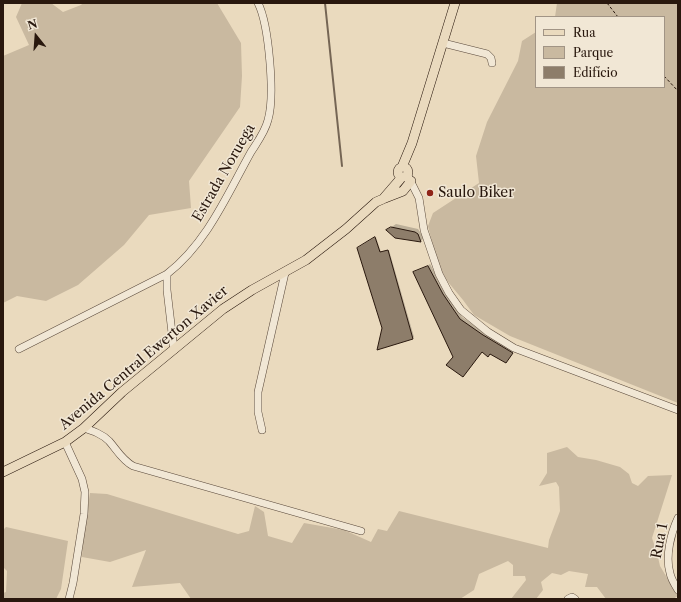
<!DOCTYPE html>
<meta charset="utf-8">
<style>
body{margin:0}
#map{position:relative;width:681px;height:602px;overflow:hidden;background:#eadabe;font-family:"Libre Caslon Text",serif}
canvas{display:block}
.frame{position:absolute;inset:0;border:4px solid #29180e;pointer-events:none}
.legend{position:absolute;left:535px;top:16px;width:130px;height:72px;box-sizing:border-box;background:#f1e7d5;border:1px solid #a19485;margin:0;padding:5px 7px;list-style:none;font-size:12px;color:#29180e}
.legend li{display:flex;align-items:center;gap:8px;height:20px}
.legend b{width:20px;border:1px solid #a19485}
.north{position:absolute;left:16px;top:16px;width:40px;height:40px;-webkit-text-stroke:3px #f1e7d5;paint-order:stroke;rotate:343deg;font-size:11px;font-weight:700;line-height:16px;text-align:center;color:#29180e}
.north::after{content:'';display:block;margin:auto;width:14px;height:18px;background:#29180e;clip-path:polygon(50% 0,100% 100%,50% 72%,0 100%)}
</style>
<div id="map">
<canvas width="681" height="602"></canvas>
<div class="frame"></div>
<ul class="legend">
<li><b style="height:5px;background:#eadabe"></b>Rua</li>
<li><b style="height:11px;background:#c9b9a0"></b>Parque</li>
<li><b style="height:11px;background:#8d7d6a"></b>Edifício</li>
</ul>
<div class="north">N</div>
</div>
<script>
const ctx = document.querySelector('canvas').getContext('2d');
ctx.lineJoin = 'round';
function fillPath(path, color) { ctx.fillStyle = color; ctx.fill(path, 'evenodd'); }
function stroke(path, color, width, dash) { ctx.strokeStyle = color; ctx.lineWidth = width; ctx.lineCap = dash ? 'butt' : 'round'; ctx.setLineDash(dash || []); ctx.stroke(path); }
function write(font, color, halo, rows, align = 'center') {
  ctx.font = font + ' "Libre Caslon Text",serif'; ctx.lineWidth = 3; ctx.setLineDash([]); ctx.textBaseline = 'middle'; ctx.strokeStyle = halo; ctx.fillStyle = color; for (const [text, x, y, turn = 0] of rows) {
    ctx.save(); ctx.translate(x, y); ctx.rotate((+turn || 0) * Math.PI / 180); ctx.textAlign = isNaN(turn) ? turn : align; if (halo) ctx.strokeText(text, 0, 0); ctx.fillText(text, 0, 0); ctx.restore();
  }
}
fillPath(new Path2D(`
 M22,3h29l12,9 18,-7 2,-2h134l24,40 1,33 -2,31 -51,74 2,27 -42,7 -25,30 -46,40 -32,16 -29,-5 -14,7v-247l26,-11 -13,-28z
 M557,3h121v400l-168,-67 -36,-21 -11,-15 -20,-24 -8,-22 -7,-28 5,-13 46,-30 -3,-27 11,-34 31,-61 4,-20 14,-9v55h128v-70h-109z
 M567,447l11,10 18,3 24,7 9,7 3,9 6,3 10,-10 24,-1 -20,63 5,15 3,13 18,30 -5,3h-67l-9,-12h-12l3,-13 -19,-3 -8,4 -9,-2 -11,9 2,8 -7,9h-25l15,-19 -1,-4h-12v-11l-5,-4 -29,13 -5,16 -14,9h-269l-11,-16 -48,4 14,-37 -36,12 -28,-5 1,-20 7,-44 17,1 131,40 11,-3 6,-25 9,6 4,24 24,7 12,-20 40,7 27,12 7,-13 9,2 12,-20 149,37 1,-8 11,-29 -1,-24 -3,-5 -17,4 8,-13v-20z
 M6,527l62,14 -7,48 -5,10h-53v-6l3,-1 1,-21 -4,-4v-37z`), '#c9b9a0');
fillPath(new Path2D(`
 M396,224l22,5 6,9 -3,3 -34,-11z
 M376,237l5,15 8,-2 25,87 -1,1 -30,-10 -23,-81z
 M430,264l15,28 17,25 23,16 29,17 -6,9 -26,-8 -28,6 -39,-84z`), '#0003');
stroke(new Path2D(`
 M325,3l17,163`), '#756554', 2);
const building = new Path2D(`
 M391,227l24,5 3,2 3,8 -26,-4 -9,-8z
 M375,237l5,15 8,-2 25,89 -36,11 5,-22 -25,-80z
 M428,266l15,28 17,25 23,16 30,18 -7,10 -16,-9 -2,3 -6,-5 -19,25 -17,-12 7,-8 -40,-85z`);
fillPath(building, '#8d7d6a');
stroke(building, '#29180e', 1);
const minor = new Path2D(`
 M443,43l44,11 4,4 1,5
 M407,174l12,24 5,32 15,44 10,19 12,17 27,22 26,16 164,62
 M167,274v16l7,60
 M19,349l148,-75c40,-31 60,-79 84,-122 7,-11 14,-20 17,-32 7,-24 1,-95 -10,-117
 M84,428c9,3 18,6 25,13 8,9 13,19 24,25l228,65
 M262,430l-4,-18v-20l27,-119
 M65,442l17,37 3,13 -1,22 -11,69 -4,16
 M678,518c-7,15 -13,38 -8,55 1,6 5,12 8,17
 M568,599l4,-2 3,2`);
const major = new Path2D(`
 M402,167l10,-24 43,-140
 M398 172a5 5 0 1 1 10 0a5 5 0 1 1-10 0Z
 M385,198l18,-7 8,-10
 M3,472l62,-30 19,-14 38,-36 101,-83 29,-19 54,-30 40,-31 30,-27 7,-3 19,-22`);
stroke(minor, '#59483a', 8);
stroke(major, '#29180e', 10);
stroke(new Path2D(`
 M607,3l11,14
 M664,76l14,15`), '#29180e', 1, [3, 2]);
stroke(minor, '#f1e7d5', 7);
stroke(major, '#eadabe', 9);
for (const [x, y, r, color] of [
 [430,193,4,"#8f2418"]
]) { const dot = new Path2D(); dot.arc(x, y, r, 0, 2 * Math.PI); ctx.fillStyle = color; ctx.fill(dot); stroke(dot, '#f1e7d5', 1.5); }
write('14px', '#29180e', '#f1e7d5', [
 ["Estrada Noruega",224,173,-60],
 ["Avenida Central Ewerton Xavier",144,358,-40],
 ["Rua 1",660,541,-79]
]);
write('14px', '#29180e', '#f1e7d5', [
 ["Saulo Biker",438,193]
], 'left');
</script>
